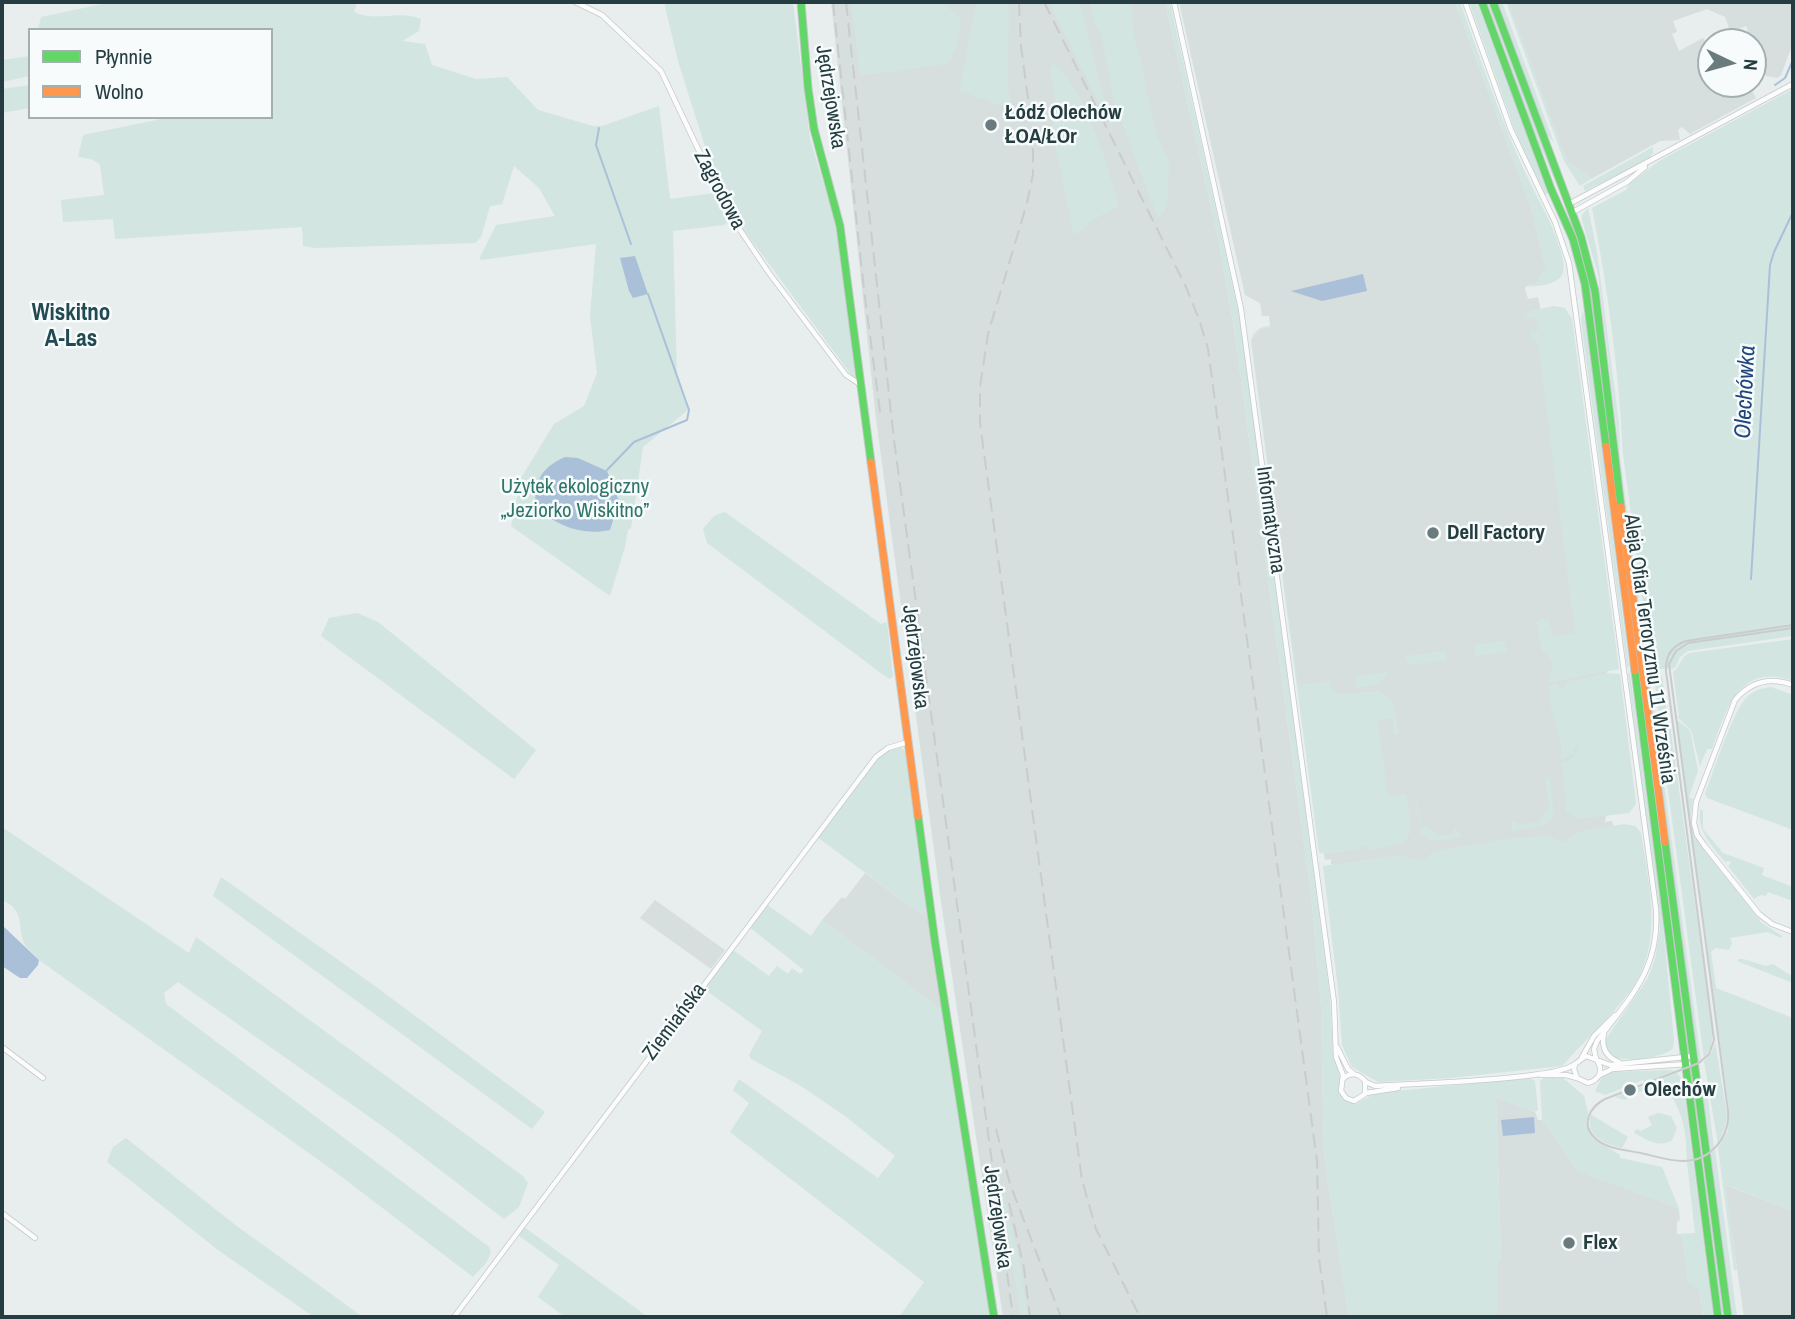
<!DOCTYPE html>
<meta charset="utf-8">
<style>
body{margin:0}
#map{position:relative;width:1795px;height:1319px;overflow:hidden;background:#e8eded;font-family:"Archivo Narrow",sans-serif}
canvas{display:block}
.frame{position:absolute;inset:0;border:4px solid #253d41;pointer-events:none}
.legend{position:absolute;left:28px;top:28px;width:245px;height:91px;box-sizing:border-box;background:#f7fbfb;border:2px solid #a3afb1;margin:0;padding:9px 12px;list-style:none;font-size:21px;color:#253d41}
.legend li{display:flex;align-items:center;gap:14px;height:35px}
.legend b{width:35px;border:2px solid #a3afb1}
.north{position:absolute;left:1697px;top:28px;width:70px;height:70px;box-sizing:border-box;background:#f7fbfb;border:2px solid #a3afb1;border-radius:50%;rotate:95deg;font-size:19px;font-weight:700;line-height:28px;text-align:center;color:#253d41}
.north::after{content:'';display:block;margin:auto;width:24px;height:32px;background:#697b7d;clip-path:polygon(50% 0,100% 100%,50% 72%,0 100%)}
</style>
<div id="map">
<canvas width="1795" height="1319"></canvas>
<div class="frame"></div>
<ul class="legend">
<li><b style="height:9px;background:#63d668"></b>Płynnie</li>
<li><b style="height:9px;background:#ff974d"></b>Wolno</li>
</ul>
<div class="north">N</div>
</div>
<script>
const ctx = document.querySelector('canvas').getContext('2d');
ctx.lineJoin = 'round';
function fillPath(path, color) { ctx.fillStyle = color; ctx.fill(path, 'evenodd'); }
function stroke(path, color, width, dash) { ctx.strokeStyle = color; ctx.lineWidth = width; ctx.lineCap = dash ? 'butt' : 'round'; ctx.setLineDash(dash || []); ctx.stroke(path); }
function write(font, color, halo, rows, align = 'center') {
  ctx.font = font + ' "Archivo Narrow",sans-serif'; ctx.lineWidth = 5; ctx.setLineDash([]); ctx.textBaseline = 'middle'; ctx.strokeStyle = halo; ctx.fillStyle = color; for (const [text, x, y, turn = 0] of rows) {
    ctx.save(); ctx.translate(x, y); ctx.rotate((+turn || 0) * Math.PI / 180); ctx.textAlign = isNaN(turn) ? turn : align; if (halo) ctx.strokeText(text, 0, 0); ctx.fillText(text, 0, 0); ctx.restore();
  }
}
fillPath(new Path2D(`
 M831,2h334l54,241 15,85 78,575 9,103 3,151 25,160h-346l-62,-415 -65,-483z
 M1179,2h276l77,209 14,58 -10,15 -10,2 -1,3 3,10 10,-2 50,237 28,207 -11,81 7,-1 32,128 -313,-85v-5l-6,1 -1,-6 -4,-3 -69,-511 8,-11 11,-2 -1,-11h-7l-2,-13 -15,-8z
 M1508,2h285v41l-12,32 -4,3 -11,-2 -20,-50 -7,3 1,4 -8,3 -7,-19 -18,-8 -34,12 4,11 -5,2 7,17 24,-13 8,15v31h42l1,3 -3,2 5,9 -66,36 -8,-7 -4,3 2,10 -20,1 -69,38 -25,-20z
 M865,873l56,41h6l16,97 -121,-91 20,-23 3,2z
 M655,900l70,50 -14,19 -71,-51z
 M1496,1098l39,14 3,8h4l36,51 100,37 2,12 -3,2v12l5,2 6,46 11,7 4,28h-206v-52l4,-10z
 M1725,1185l68,26v106h-49z`), '#d6dede');
fillPath(new Path2D(`
 M112,2h245l-3,10c23,11 43,-3 67,7l-2,12 -17,10 23,3 7,21 44,14 31,-2 31,33 55,16h9l57,-20 11,93 45,-6 13,29 -4,3 -51,6 4,146 11,33 -45,37 -12,81 -3,2 -3,17 -15,49 -99,-70 10,-48 33,-54 30,-18 13,-33 -7,-57 6,-72 -115,16 -1,-3 16,-32 59,-9 -16,-28 -25,-22 -12,38 -12,2 -9,31 -6,6 -159,5 -13,-2 -1,-19 -187,12 -2,-20 -50,3 -2,-22 43,-5 -4,-31 -9,-5 -13,-2 5,-22 88,-18h100v-87h-233l3,-13z
 M664,2h129l17,137 25,82 4,21 16,134h-3l-111,-150 -32,-67 -31,-98z
 M851,2h91l16,13 3,8 -4,21 -5,14 -6,6 -86,12z
 M976,2h33l-1,86 4,17 -4,3 -49,-17z
 M1049,2h31l21,85 11,37v6z
 M1090,2h41l3,37 5,12 12,59 6,25 12,27 -1,38 -2,9 -6,7 -4,-2 -42,-112 -13,-68 -8,-13z
 M1165,2h5l70,317 90,678 3,57 7,20 -1,19 5,7 12,4 19,-11 154,-15 6,3 3,29 -3,2 -39,-14 5,157 -4,10v52h-148l-25,-160 -3,-151 -9,-103 -78,-575 -15,-85z
 M1455,2h5c25,69 47,139 82,204 7,14 25,51 21,66 -3,13 -26,14 -37,15l10,-3 10,-15 -14,-58z
 M1469,2h8l71,191 -3,2 -29,-62z
 M1485,2h5l69,187h-1l-35,-85z
 M1497,2h5l52,141 -9,-11z
 M1506,2h2l58,157 25,20 -11,7 -16,-25z
 M30,56v20l-28,6v-22z
 M1053,64c28,14 59,112 66,143 -16,7 -29,13 -41,27l-5,-2 -21,-101 3,-30 -5,-32z
 M30,85v23l-28,5v-24z
 M1793,89v547l-105,15 -8,6 -5,11 -16,1 -1,-4 -7,-2 -28,-209c-4,-82 -15,-165 -31,-246l34,-18 2,-5 31,-24z
 M1653,147v6l-4,6 -64,32 -2,-5z
 M1588,208l9,44 22,172 1,31 24,186h-2l-44,-367 -16,-54v-5z
 M1572,221l13,40 7,31 46,373 -2,1 -45,-368 -10,-43 -11,-33z
 M1554,306l11,2 7,11 47,350 -72,14 6,-18 -4,-8 -8,-8 -4,-27 5,-4 7,2 5,16 21,-3 -37,-288 -7,-6 -1,-7 8,-2 -2,-12 -13,1 7,-8z
 M1583,311l4,16 42,340h-2l-46,-346z
 M1270,326v1l-12,2 -7,11 47,345 32,-4v-10l2,17 5,6 43,-3 13,10 6,33 -5,1 -2,-17 -14,2 10,76 17,-2 2,2c6,43 10,46 -35,54l-4,-4h-7l-3,4 -34,4 -5,-2 -68,-510c2,-12 8,-15 19,-16z
 M725,512l156,112 6,-2 6,55 -4,2 -182,-136 -4,-14 11,-13z
 M357,613l21,9 158,128 -22,29 -193,-143 8,-18z
 M1793,639v42c-54,-20 -67,29 -81,68h-5l-7,17 -9,-36 -14,-13 2,-1 -6,-44c8,-5 6,-15 17,-19z
 M1504,641l3,11 -31,4 -3,-11z
 M1445,651l2,9 -39,5 -3,-9z
 M1646,671l3,1 52,389 -3,1z
 M1389,672l-9,12 -23,4 -2,-12z
 M1637,672h2l50,378 -13,-77z
 M1607,673l13,1 16,130 -7,9 -52,6 -11,-8 -4,-48c10,-3 15,-10 16,-20l-5,11 -12,6v-15l-10,-37 -3,-22 9,-2 1,5 8,-2v-5z
 M1628,673h2l32,241 12,126 -1,8c-9,10 -52,16 -62,7 -5,-4 -5,-10 -5,-16l42,-61 7,-19 5,-29z
 M1654,675l8,1 5,38 -7,11z
 M1771,687l22,8v135l-86,-32 -2,-4c9,-23 26,-79 41,-96 7,-7 16,-10 25,-11z
 M1669,718l44,315 -2,14 -7,11 -44,-328z
 M1676,719l14,11 8,41 -9,26 4,2 -3,22 6,17 64,82 -1,1 23,15 -1,2 -13,-6 -38,6 2,5 -3,7 -14,-2 -4,4 5,36 77,30v193l-67,-26 11,85h-3l-16,-123 10,-16 1,-22z
 M902,747l4,7 21,160h-6l-104,-77 61,-79 11,-8z
 M1545,777l5,1 4,38 -9,9 -33,6v-9l5,-1v4l22,-3 6,-12 4,-2z
 M1415,793l6,34 6,-1 8,6 1,4 17,-2 1,-5h2l4,4v5l-28,3 -11,-7 -7,-39z
 M1700,809l3,2v18l20,24 41,15 -2,7 31,12v14l-25,-9 -2,4 -6,-1 -6,4 -26,-33 3,-3 -2,-2 -4,1c-13,-16 -28,-31 -25,-53z
 M1624,824l11,2 6,7c8,52 23,111 -10,157 -20,27 -47,51 -69,76l-112,12 -72,4 -26,-15 -10,-22 -4,-56 -15,-123 76,-11 21,6 15,-10 86,-14 26,-1 16,6 18,-11z
 M2,827l187,126 7,-16 327,239 5,7 -9,24 -15,12 -116,-89 -210,-148 -14,11 2,11 323,243 2,6 -5,10 -13,14 -139,-106 -295,-211c-4,-6 -12,-11 -15,-17 -7,-17 2,-32 -22,-43z
 M221,877l147,104 177,131 -13,17 -319,-233z
 M766,904l45,32 11,-16 121,91 17,97 30,209h-91l25,-35 -194,-150 19,-29 -16,-13 6,-11 139,99 17,-22 -50,-40 -44,-30 -50,-27 -2,-4 13,-24 -59,-43 30,-38 36,26 8,-10 11,8 4,-6 8,6 4,-4 -55,-43z
 M1739,959h4l23,7 7,-2 20,13v6l-56,-22z
 M1715,1043l12,71 -2,14 -7,16 -14,-83 7,-8z
 M1670,1070l5,1 -30,12 -2,-3 -38,15 -10,-4 7,-14 8,-5z
 M1677,1073l5,7 -13,11c-18,-6 -36,2 -44,9l-10,-3z
 M1562,1077l22,19 4,16 -2,11 7,15 27,17v3l42,9 17,42 1,11 -2,-12 -101,-37 -35,-51 -2,-39 4,-3z
 M1701,1081h2l4,11 7,56 -4,3z
 M1691,1082l34,235h-4z
 M1683,1084l10,75 -6,1c-1,-27 -3,-45 -17,-66l6,-7z
 M1658,1113l13,3 6,12 -5,12c-14,9 -25,-1 -38,-7l2,-4 5,2 11,-6 -4,-8z
 M1590,1114l38,23 -6,11c-19,-4 -36,-12 -32,-34z
 M126,1138l108,86 129,93h-49l-96,-67 -111,-88 6,-15z
 M1715,1150l22,167h-5l-22,-163z
 M1693,1161l21,156h-14l3,-1 -4,-26 -11,-7 -6,-47 -5,-2 18,-1 -8,-71z
 M1001,1182l20,84 7,51h-8z
 M524,1227l124,90h-83l-27,-20 21,-32 -41,-30z`), '#d2e5e0');
fillPath(new Path2D(`
 M635,256l13,38 -15,4 -4,-7 -9,-33z
 M1363,274l4,17 -45,10 -31,-10z
 M565,457l13,1 29,13 12,30 -9,29c-29,6 -50,-4 -74,-21 -3,-26 4,-41 29,-52z
 M2,925l37,35 -1,5 -11,13h-7l-18,-12z
 M1534,1117l1,16 -32,3 -2,-16z`), '#aac0d9');
stroke(new Path2D(`
 M1775,85l10,-7 8,-18
 M599,128l-3,17 35,99
 M607,470l27,-28 53,-22 2,-10 -41,-116
 M1751,579l19,-314 4,-13 19,-40`), '#aac0d9', 2);
const street = new Path2D(`
 M575,2l27,13 59,56 67,141 41,61 77,102 15,10
 M1174,2l67,307 93,693 2,55 7,18 -2,16 5,7 8,3 11,-7v-13c-6,-8 -15,-9 -22,-2
 M1465,2l46,128 44,92 14,41 87,646c4,60 -25,87 -59,132l-3,8 2,10
 M1569,204l224,-120
 M1573,212l54,-30 18,-15
 M1793,685c-22,-8 -42,-4 -58,15l-39,102 -2,21 3,12 7,10 55,69 13,10 21,8
 M1604,1034c-3,14 2,23 15,28
 M2,1047l41,31
 M1337,1047l11,22 6,5
 M1582,1057l12,-21 21,-21
 M1598,1062c5,10 1,18 -10,21l-11,-5 -3,-9 1,-5 11,-8 24,9 84,-9
 M1541,1075h25l11,3
 M1600,1075l12,-6 76,-5
 M1366,1082l9,4c32,-2 182,-6 200,-22
 M1366,1093l32,-5
 M2,1213l33,25
 M454,1317l422,-560 12,-9 20,-6`);
const fast = new Path2D(`
 M801,2l7,86 6,41 26,97 31,236
 M1482,2l69,187 22,50 12,45 21,162
 M1493,2l88,235 14,54 26,216
 M1635,671l83,646
 M918,816l17,126 59,375
 M1665,842l63,475`);
const slow = new Path2D(`
 M1606,446l29,225
 M871,462l47,354
 M1621,507l44,335`);
stroke(street, '#c5caca', 6);
stroke(fast, '#c4caca', 9);
stroke(slow, '#c4caca', 9);
stroke(street, '#fcfcfc', 4.5);
stroke(fast, '#63d668', 7);
stroke(slow, '#ff974d', 7);
stroke(new Path2D(`
 M1793,625l-107,16c-14,5 -21,15 -20,30l48,369 -5,14 -10,9 -94,36c-15,8 -25,25 -10,39 11,11 31,12 46,15 13,3 28,8 42,8 28,0 47,-24 45,-50l-59,-447 7,-13 12,-8 105,-15`), '#c9cccd', 2);
stroke(new Path2D(`
 M833,2l31,288 17,129
 M846,2l48,438 119,877
 M1019,2l2,44 12,90v38l-6,29 -39,131 -8,53v36l102,757 14,49 44,88
 M1044,2l142,285 13,32 9,30 109,812 2,97 8,59
 M996,1129l14,55 51,133
 M1009,1203l15,65 6,49`), '#c9cccd', 2, [14, 7]);
for (const [x, y, r, color] of [
 [991,125,7,"#697b7d"],
 [1433,533,7,"#697b7d"],
 [1630,1090,7,"#697b7d"],
 [1569,1243,7,"#697b7d"]
]) { const dot = new Path2D(); dot.arc(x, y, r, 0, 2 * Math.PI); ctx.fillStyle = color; ctx.fill(dot); stroke(dot, '#f7fbfb', 2.5); }
write('21px', '#253d41', '#f7fbfb', [
 ["Jędrzejowska",830,97,81],
 ["Zagrodowa",719,190,62],
 ["Informatyczna",1270,520,82],
 ["Aleja Ofiar Terroryzmu 11 Września",1649,649,82],
 ["Jędrzejowska",915,657,83],
 ["Ziemiańska",675,1022,-53],
 ["Jędrzejowska",997,1217,82]
]);
write('bold 21px', '#253d41', '#f7fbfb', [
 ["Łódź Olechów",1005,113],
 ["ŁOA/ŁOr",1005,137],
 ["Dell Factory",1447,533],
 ["Olechów",1644,1090],
 ["Flex",1583,1243]
], 'left');
write('21px', '#307769', '#f7fbfb', [
 ["Użytek ekologiczny",575,487],
 ["„Jeziorko Wiskitno”",575,511]
]);
write('bold 23px', '#214a53', '#f7fbfb', [
 ["Wiskitno",71,314],
 ["A-Las",71,340]
]);
write('italic 23px', '#20467c', '#f7fbfb', [
 ["Olechówka",1746,392,-87]
]);
</script>
